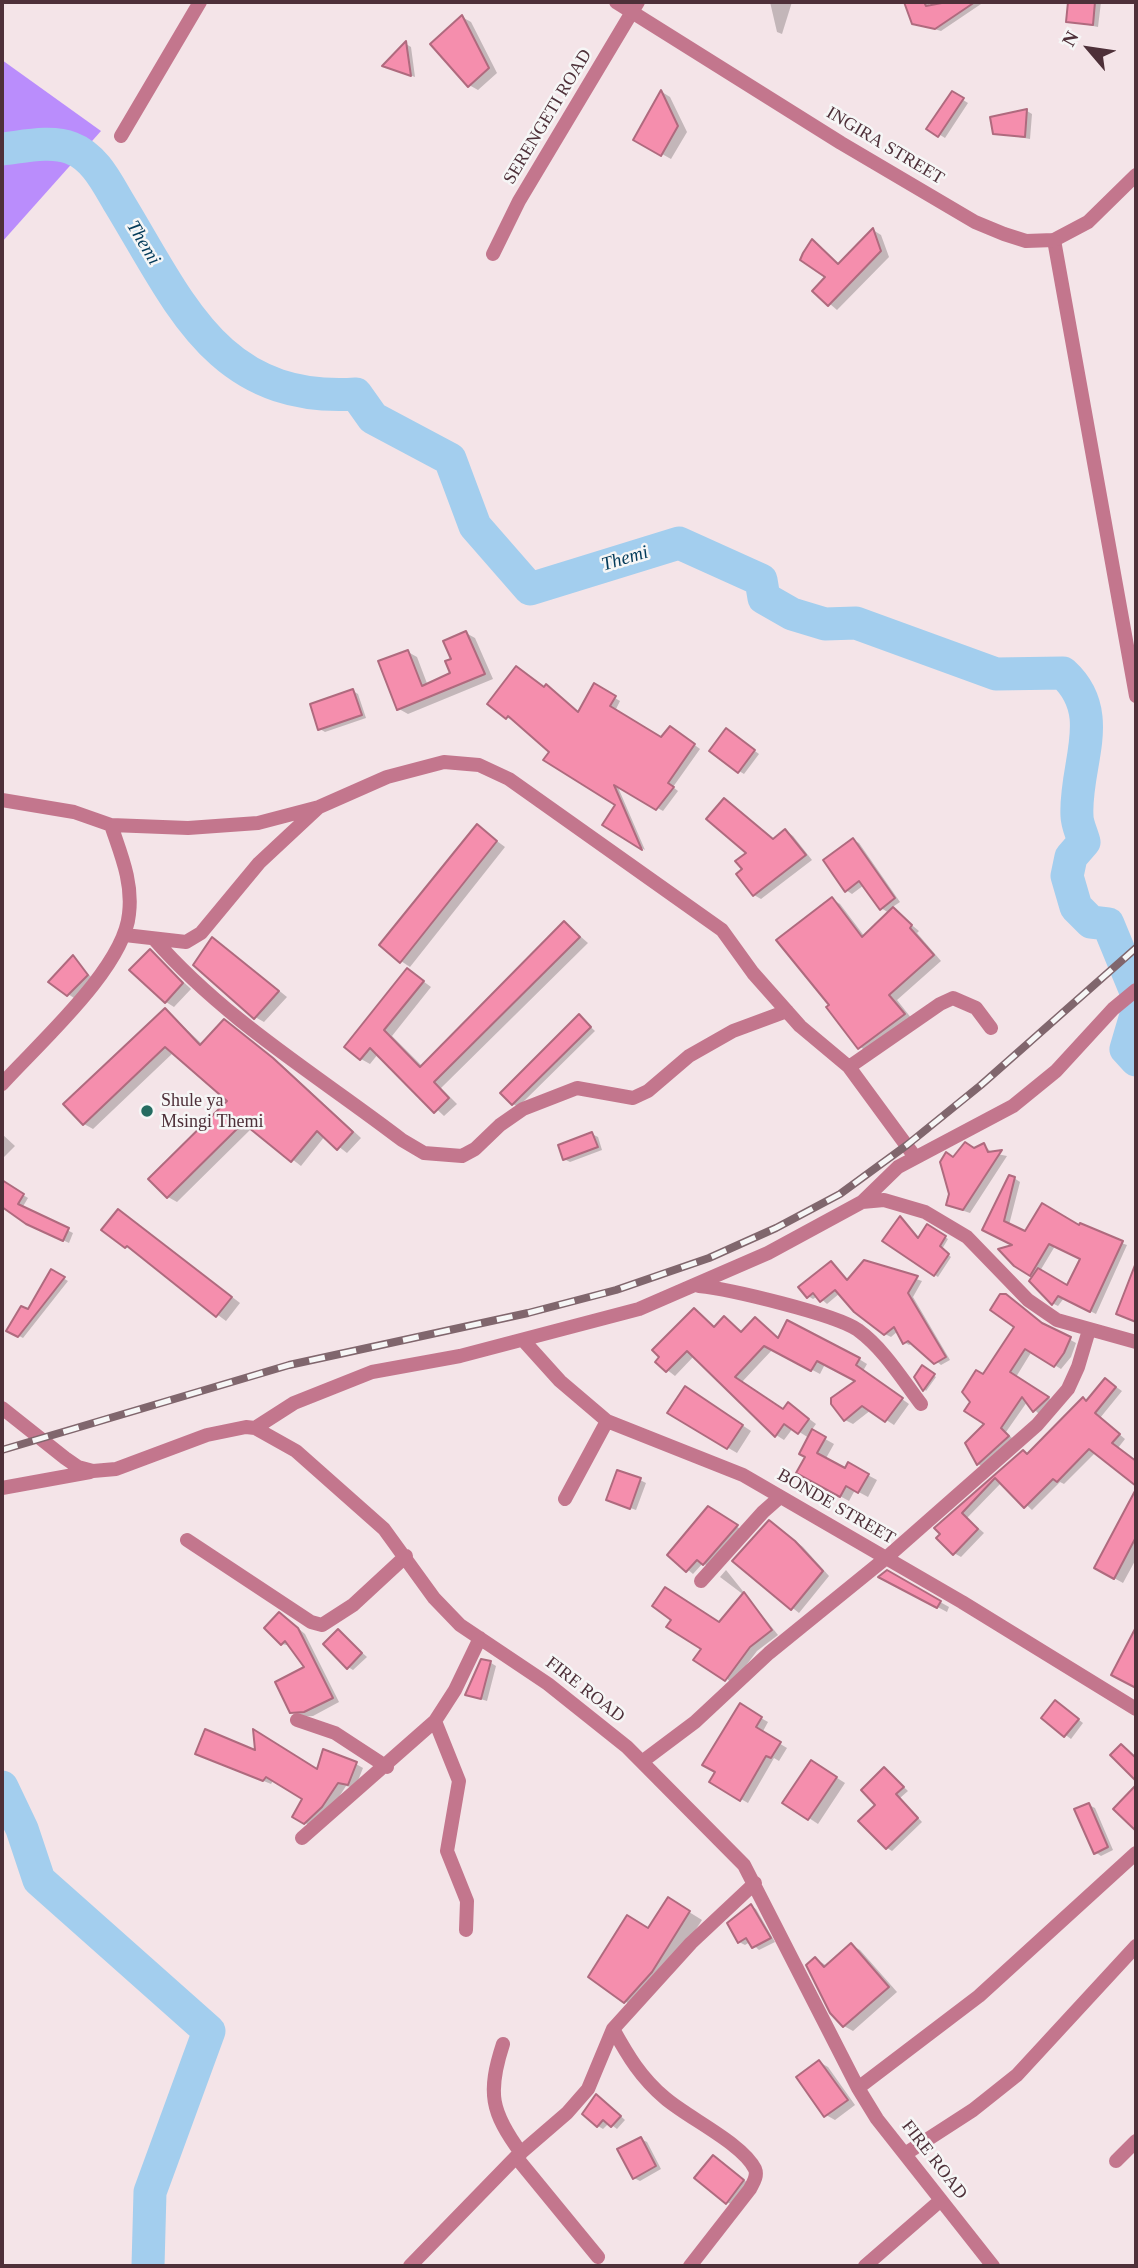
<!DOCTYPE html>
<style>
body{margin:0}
#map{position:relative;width:1138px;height:2268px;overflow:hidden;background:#f4e4e8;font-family:Georgia,serif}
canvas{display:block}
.frame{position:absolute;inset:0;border:4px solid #4e3039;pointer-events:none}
.north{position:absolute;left:1054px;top:14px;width:70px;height:70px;-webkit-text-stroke:5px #f6f6f6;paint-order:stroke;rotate:299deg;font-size:19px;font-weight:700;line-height:28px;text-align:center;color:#4e3039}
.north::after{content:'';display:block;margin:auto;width:24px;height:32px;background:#4e3039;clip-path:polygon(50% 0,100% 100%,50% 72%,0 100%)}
</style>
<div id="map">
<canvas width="1138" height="2268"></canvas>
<div class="frame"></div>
<div class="north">N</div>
</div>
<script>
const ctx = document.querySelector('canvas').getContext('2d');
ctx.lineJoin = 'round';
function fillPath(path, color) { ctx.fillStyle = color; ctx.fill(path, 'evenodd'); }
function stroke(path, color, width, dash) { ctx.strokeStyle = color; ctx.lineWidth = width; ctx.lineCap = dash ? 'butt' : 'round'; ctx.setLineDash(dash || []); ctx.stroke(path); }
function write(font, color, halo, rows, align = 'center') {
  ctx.font = font + ' Georgia,serif'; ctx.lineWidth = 5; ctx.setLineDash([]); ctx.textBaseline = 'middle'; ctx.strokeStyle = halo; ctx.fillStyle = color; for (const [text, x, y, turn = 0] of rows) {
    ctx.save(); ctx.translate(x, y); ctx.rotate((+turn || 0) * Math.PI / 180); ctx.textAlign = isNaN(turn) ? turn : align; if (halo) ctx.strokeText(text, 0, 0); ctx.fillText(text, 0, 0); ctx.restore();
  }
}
fillPath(new Path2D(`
 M2,60l99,71 -99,111z`), '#ba8dfc');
fillPath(new Path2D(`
 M770,2h22l-10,32 -5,-2z
 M906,2h22l2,5 25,-5h29l-43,29 -27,-8z
 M1070,2h31l-3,25 -30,-6z
 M462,17l9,5 26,51 -19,17 -9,-5z
 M406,44l5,3 4,30 -30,-11z
 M662,92l8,5 17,35 -16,27 -36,-20z
 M952,93l16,10 -23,35 -16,-10z
 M1027,111l5,3 -2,25 -35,-6 -3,-15z
 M873,230l8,5 8,22 -52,53 -22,-19 13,-14 -15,-35 27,23z
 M466,633l9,5 18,41 -85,35 -9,-5 9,-57 9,5 11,29 25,-12v-14z
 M595,686l25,15 -5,10 47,28 14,-8 24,18 -27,38 5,4 -15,20 -46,-26 28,65 -40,-26 12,-19 -103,-86 -7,-1 -18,-14 90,9z
 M353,691l5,3 8,24 -41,14 -5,-3z
 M732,734l27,20 -15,20 -5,-3z
 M725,800l49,40 12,-9 7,5 19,24 -51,39 -7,-4 -6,-42z
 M478,827l27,20 -95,120 -9,-6z
 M853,840l6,3 41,59 -9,6 28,23 -2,2 24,28 -44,39 15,19 -44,33 -8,-5 -29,-41 1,-107 8,5 25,33 24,-24 -8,-5 -17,-23 -12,9 -6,-4z
 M565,923l23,20 -147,145 16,16 -13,12 -66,-62 -8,10 -9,-5 47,-89 23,17 -39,49 31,31z
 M221,944l66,53 -23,25 -9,-5z
 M150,951l41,38 -17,18 -8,-5z
 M73,958l20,21 -19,19 -6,-4z
 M166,1010l37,35 30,-19 49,39 79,73 -14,15 -22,-17 -24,30 -49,-38 -75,74 -9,-5 62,-96 -56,-49 -81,77 -9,-5z
 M579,1016l16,15 -77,76 -5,-3z
 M2,1134l13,12 -11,11 -2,-1z
 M592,1134l6,3 4,13 -32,12 -6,-3z
 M984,1145l8,8 15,3 -37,57 -15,-5 -7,-3 6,-46z
 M1014,1178l6,4 -11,43 16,9 55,-6 47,17 -31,69 -32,-16 -6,8 -6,-3 -17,-27 -20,-12 1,-19 -27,-13zM1055,1246l27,13 -14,29 -28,-17z
 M2,1182l26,16 -6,10 51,25 -4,10 -36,-17 -31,-21z
 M127,1216l113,87 -14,18 -100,-75z
 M901,1218l18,22 9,-13 20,12 -6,10 9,8 -13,20 -53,-36z
 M865,1262l57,19 -9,16 37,63 -9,5 -27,-22 -5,2 -5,-3 -6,-11 -7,6 -6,-3 -45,-41 -13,11 -9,-8 -5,3 -5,-3 23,-33 17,18z
 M51,1271l17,10 -45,57 -15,-8 21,-19z
 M694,1310l22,18 8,-9 18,14 13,-14 24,20 80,20 8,5 -4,7 46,33 -15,21 -23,-15 -18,14 -8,-4 12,-39 -32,-17 -5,10 -47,-25 -32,34 42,28 13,-2 20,15 -5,7 23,13 -9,16 20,11 4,-6 28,15 -9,17 -13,-7 -6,11 -51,-28 9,-17 2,-18 -16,-10 -9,12 -8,-5 -82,-79 -19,20 -18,-14z
 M1047,1327l29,16 -5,14 -10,12 -29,-18 -16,26 38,24 -14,14 -13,-13 -21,30 9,9 -31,27 -6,-4 9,-40 -3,-48z
 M922,1368l14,9 -10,14 -10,-14z
 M1112,1384l10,7 -22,27 25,21 -7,9 18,14v12l-4,5 -36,-27 -32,32 -4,-2 -28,28 -30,-28 -35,36 17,15 -23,24 -7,-4 -17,-24 86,-77 5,3z
 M694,1393l57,38 -14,22 -68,-40z
 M640,1480l6,3 -10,27 -22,-8z
 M1136,1492v67l-13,24 -27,-15z
 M708,1509l34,21 -33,37 -6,-4 -10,11 -23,-19z
 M776,1526l27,21 26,29 -30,37 -65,-52z
 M726,1570l52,65 -21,16 -25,33 -59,-65 47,5 24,-29 -24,-18z
 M887,1572l62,35 -2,5 -66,-35z
 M287,1619l18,15 34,68 -26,14 -13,1 -8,-5 15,-44 -16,-22 -9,-2z
 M338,1631l29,26 -14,13 -5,-3z
 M491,1663l5,3 -9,35 -19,-6z
 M740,1706l28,16 -6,11 25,15 -8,13 -5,-3 -26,45 -37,-21z
 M1061,1706l22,17 -12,16 -28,-21z
 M257,1752l61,19 38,-7 7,4 -8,20 -9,-2 -16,25 -18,16 -18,-11 11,-17 -31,-20 -3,5 -66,-27z
 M820,1767l25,16 -27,41 -9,-6z
 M885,1769l23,22 -8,7 22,24 -30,29 -5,-3 -9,-43z
 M1089,1805l6,3 18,42 -12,6 -6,-4z
 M668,1899l34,21 -38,58 -27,31 -25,-16z
 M751,1906l5,3 19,33 -16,8 -9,-8 -5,3 -6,-3z
 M851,1945l9,5 37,42 -44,39 -9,-5 -28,-67 11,7z
 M819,2062l9,5 27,38 -20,15 -9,-5z
 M602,2099l23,21 -8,9 -8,-6 -6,6 -5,-3z
 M641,2139l6,3 14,27 -21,12 -6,-3z
 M719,2160l30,24 -17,21 -5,-3z`), '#0003');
stroke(new Path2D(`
 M2,149c20,-2 49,-9 69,-1 24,9 36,35 48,55 61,100 99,200 237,191l17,24 77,41 25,67 55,63 149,-46 82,37 3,18 28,16 33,10 31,-1 140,51 67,-1c45,41 11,92 14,143 0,8 5,18 7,26l-13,15 -4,19 9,31 15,15 17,2 28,68
 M1136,1015l-10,34 10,11
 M2,1787l20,42 17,51 170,151 -59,161 -2,74`), '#a3ceee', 33);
const building = new Path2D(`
 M904,2h20l2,4 21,-4h28l-40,27 -23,-5z
 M1068,2h27l-2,23 -27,-3z
 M462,15l27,53 -21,19 -38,-43z
 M406,41l5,35 -29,-10z
 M661,90l17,36 -17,30 -28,-16z
 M952,91l12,7 -26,39 -12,-8z
 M1027,109l-2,28 -32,-3 -3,-17z
 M873,228l8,23 -53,55 -16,-15 13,-14 -25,-17 3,-7 9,-14 26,25z
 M466,631l19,43 -88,36 -19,-49 30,-11 14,36 28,-13 -5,-12 6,-2 -8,-18z
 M516,666l28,21 2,-3 32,28 16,-29 22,13 -6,10 51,31 9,-11 25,18 -27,39 6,4 -18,23 -42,-25 28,65 -40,-25 13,-20 -72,-45 6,-8 -41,-36 -2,3 -19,-15z
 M353,689l9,26 -44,15 -8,-26z
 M726,728l29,22 -17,23 -29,-22z
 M724,798l49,41 12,-10 21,26 -53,41 -17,-22 6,-5 -7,-8 11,-8 -40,-34z
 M477,824l20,17 -97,122 -21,-18z
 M853,838l42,60 -15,12 -21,-29 -14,11 -22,-32z
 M832,897l30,40 31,-30 19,18 -2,3 24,27 -45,40 16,19 -47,35 -32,-42 3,-2 -53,-65z
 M564,921l16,16 -146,145 15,16 -15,15 -64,-65 -10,12 -16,-13 63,-79 17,13 -40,49 36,37z
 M212,937l67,54 -25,28 -61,-54z
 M150,949l33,34 -18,20 -36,-33z
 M73,955l15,20 -21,21 -19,-14z
 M165,1008l35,37 24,-26 49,39 80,74 -16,18 -20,-19 -26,31 -48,-39 -76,75 -19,-19 79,-78 -62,-54 -82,78 -20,-21z
 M579,1014l12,13 -79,78 -12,-12z
 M592,1132l6,15 -35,13 -5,-15z
 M965,1142l9,6 10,-5 4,9 14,-2 -39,60 -17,-5 3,-11 -9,-32 6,-10 7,5z
 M1009,1175l6,2 -11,44 21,10 17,-28 37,22 1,-2 43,18 -33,71 -32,-16 -6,9 -23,-24 9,-13 29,17 13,-26 -31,-15 -19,32 -16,-10 -16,-17 14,-4 -30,-15z
 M2,1180l22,14 -6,10 51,24 -6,13 -37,-17 -24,-17z
 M118,1209l114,88 -16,20 -89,-71 -2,2 -24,-18z
 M900,1216l18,22 9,-14 19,12 -6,10 9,8 -15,22 -52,-35z
 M864,1260l54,16 -10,17 38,64 -12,7 -26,-23 -5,3 -9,-17 -10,8 -30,-23 -19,-22 -15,12 -7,-9 -6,5 -9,-11 33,-26 16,19z
 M1135,1265h1v57l-20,-8z
 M51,1269l14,8 -47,60 -12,-6 15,-25 7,3z
 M1000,1294h6l36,29 29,14 -7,16 -10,14 -29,-18 -15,23 39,25 -16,15 -11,-15 -21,31 8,8 -32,29 -12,-22 19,-19 -20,-13 6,-9 -8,-10 14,-22 7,4 31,-47 -24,-17z
 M694,1308l20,19 10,-11 17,16 14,-15 23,21 9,-18 73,38 -4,7 47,33 -18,24 -23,-16 -18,15 -13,-17v-6l24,-17 -38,-20 -6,10 -47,-25 -29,31 48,32 5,-7 21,17 -11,15 -14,-10 -9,13 -88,-86 -21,21 -11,-10 4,-5 -7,-7z
 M922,1365l13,9 -12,17 -9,-14z
 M1105,1378l11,9 -21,26 25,21 -8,9 24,18v25l-47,-37 -32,33 -4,-3 -29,29 -29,-30 -33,35 16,16 -25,26 -17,-17 4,-4 -6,-6 89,-78 4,4 56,-57 3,4z
 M685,1386l58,39 -16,24 -60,-36z
 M812,1429l14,8 -9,16 28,15 3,-6 21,12 -11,19 -12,-7 -6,11 -44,-24 9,-16 -6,-3z
 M617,1470l24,8 -11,31 -24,-9z
 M1136,1489v48l-22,42 -20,-11z
 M708,1506l30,19 -35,40 -6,-5 -11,12 -19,-17z
 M769,1520l26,21 28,30 -32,39 -59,-49z
 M887,1570l54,31 -4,7 -59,-31z
 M665,1587l54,35 25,-30 28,38 -22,17 -25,34 -32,-21 8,-11 -35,-22 5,-7 -19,-14z
 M279,1612l19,16 35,70 -29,14 -14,1 -15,-31 29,-15 -19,-26 -4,4 -17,-17z
 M1136,1627v61l-25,-13z
 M338,1629l24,24 -15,16 -24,-25z
 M481,1659l10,2 -10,38 -16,-4z
 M1055,1700l24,19 -15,18 -23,-19z
 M740,1703l22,14 -6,10 25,15 -10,16 -5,-2 -26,45 -31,-19 6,-10 -13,-7z
 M205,1729l50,21 -2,-21 64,40 6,-20 34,13 -9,23 -10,-2 -16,24 -18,17 -12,-7 10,-18 -36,-22 -3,4 -68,-27z
 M1121,1744l15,14v23l-26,-26z
 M811,1760l26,17 -29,43 -26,-17z
 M884,1767l20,20 -8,7 22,24 -32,31 -28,-28 17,-16 -14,-15z
 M1136,1785v46l-23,-22z
 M1089,1803l19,44 -14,7 -20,-45z
 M668,1897l22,14 -38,61 -28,31 -36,-26 39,-62 21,13z
 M751,1904l20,34 -19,10 -6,-10 -8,5 -11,-20z
 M851,1943l38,44 -46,40 -13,-14 -24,-48 9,-8 9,10z
 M819,2060l29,40 -24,17 -28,-40z
 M596,2094l25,22 -10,11 -8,-7 -6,7 -15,-13z
 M641,2137l15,29 -23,13 -16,-30z
 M713,2155l31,25 -18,24 -32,-26z`);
fillPath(building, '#f58ead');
stroke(building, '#af6a7e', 2);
stroke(new Path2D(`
 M121,136l79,-134
 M1054,240l82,456
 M493,254l26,-53 119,-199
 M2,800l72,12 37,13 77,3 70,-5 61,-16 68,-30 57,-15 35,3 30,14 213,151 31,43 47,53 49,41 66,90
 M125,935l61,7 15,-9 58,-70 59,-55
 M154,939c71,81 163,136 248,201l22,13 38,3 13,-7 25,-24 23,-16 54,-21 56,10 15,-7 41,-35 44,-25 54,-20
 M849,1067l91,-63 13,-6 23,10 15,20
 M2,1084c37,-41 122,-116 127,-170 4,-32 -8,-59 -18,-89
 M862,1202l36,-35 115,-61 43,-35 57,-62 23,-19
 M699,1286c30,3 136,28 159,44 26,19 44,49 63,74
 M523,1340l37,41 47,40 136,54 219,127 174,107
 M2,1408l63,50 13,9 15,4 23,-2 91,-34 39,-8 9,1 41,23 88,78 50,69 26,27 88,59 79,63 117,118 114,223 19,31 116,147
 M255,1428l39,-25 78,-31 88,-16 179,-47 129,-56 94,-51 22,-2 41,12 42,25 61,63 29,20 79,22
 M2,1488l88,-16
 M565,1499l42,-78
 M187,1540l124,82 11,3 31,-20 53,-49
 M701,1581l62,-69 17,-15
 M297,1720l38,13 52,34
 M435,1721l24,60 -12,70 20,50 -1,29
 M643,1761l52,-39 74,-69 117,-95 151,-133 31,-36 10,-22 11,-37
 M302,1838l133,-117 20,-31 25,-52
 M613,2029c15,27 28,49 52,69 23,20 77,45 90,71 3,7 -2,14 -5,20l-60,77
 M503,2044c-16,49 -12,68 18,109
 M858,2088l121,-92 157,-143
 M905,2154l68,-44 44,-35 119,-129
 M516,2157l82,100
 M1116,2161l20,-20
 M410,2266l106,-109 51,-44 21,-24 25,-60 78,-86 64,-60
 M865,2266l76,-66`), '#c3768d', 14);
stroke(new Path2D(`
 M616,2l225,141 134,79 29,12 22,7 28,-1 34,-18 48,-47`), '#c3768d', 14);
const rail = new Path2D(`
 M2,1450l287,-85 239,-52 88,-23 93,-32 67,-30 64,-34 67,-49 74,-60 155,-137`);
stroke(rail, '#80666d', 8);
stroke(rail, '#f6f6f6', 5, [16]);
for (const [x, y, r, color] of [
 [147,1111,7,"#256c61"]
]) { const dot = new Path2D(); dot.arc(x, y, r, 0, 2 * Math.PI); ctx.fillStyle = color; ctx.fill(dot); stroke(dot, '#f6f6f6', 2.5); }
write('18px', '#4e3039', '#f6f6f6', [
 ["SERENGETI ROAD",548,117,-59],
 ["INGIRA STREET",885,146,31],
 ["BONDE STREET",836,1507,30],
 ["FIRE ROAD",585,1690,38],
 ["FIRE ROAD",934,2160,52]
]);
write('18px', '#4e3039', '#f6f6f6', [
 ["Shule ya",161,1101],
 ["Msingi Themi",161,1122]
], 'left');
write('italic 19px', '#033b5a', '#f6f6f6', [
 ["Themi",143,243,59],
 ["Themi",625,559,-17]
]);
</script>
